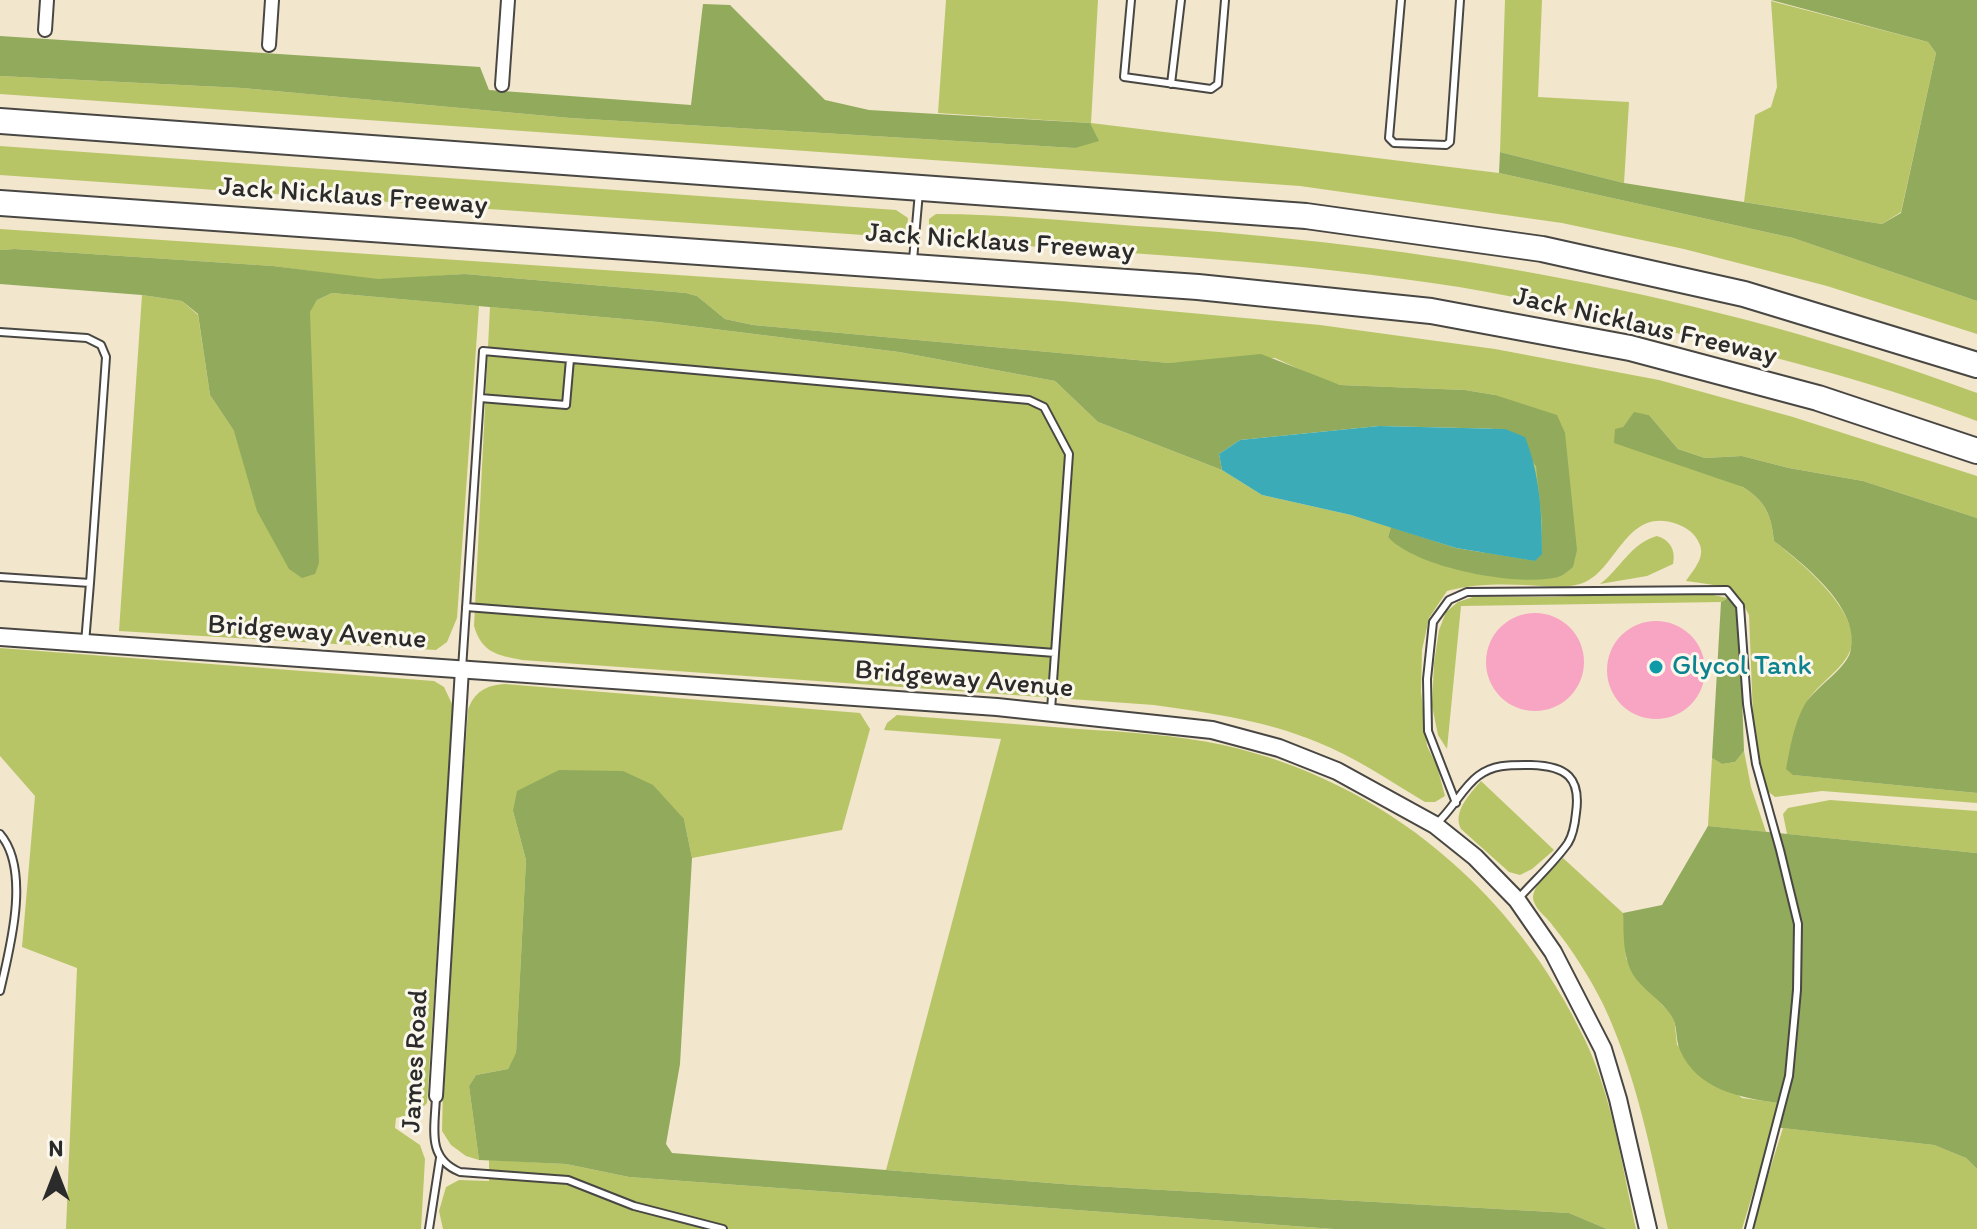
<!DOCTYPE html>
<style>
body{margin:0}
#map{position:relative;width:1977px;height:1229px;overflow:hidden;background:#f2e6cc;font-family:Itim,sans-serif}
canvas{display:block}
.north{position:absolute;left:16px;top:1133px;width:80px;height:80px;-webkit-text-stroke:6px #fbf7ec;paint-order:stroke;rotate:0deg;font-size:22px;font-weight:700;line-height:32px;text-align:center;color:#2b2b2b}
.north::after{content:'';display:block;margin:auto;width:28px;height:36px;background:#2b2b2b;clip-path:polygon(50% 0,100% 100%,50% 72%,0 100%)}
</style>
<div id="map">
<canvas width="1977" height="1229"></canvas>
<div class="north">N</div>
</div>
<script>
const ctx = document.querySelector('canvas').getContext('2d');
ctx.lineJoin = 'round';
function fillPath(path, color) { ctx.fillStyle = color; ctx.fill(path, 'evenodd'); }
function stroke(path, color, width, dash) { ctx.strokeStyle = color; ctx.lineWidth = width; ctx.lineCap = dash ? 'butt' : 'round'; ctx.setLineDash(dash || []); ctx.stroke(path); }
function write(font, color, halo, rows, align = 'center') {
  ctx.font = font + ' Itim,sans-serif'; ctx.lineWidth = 6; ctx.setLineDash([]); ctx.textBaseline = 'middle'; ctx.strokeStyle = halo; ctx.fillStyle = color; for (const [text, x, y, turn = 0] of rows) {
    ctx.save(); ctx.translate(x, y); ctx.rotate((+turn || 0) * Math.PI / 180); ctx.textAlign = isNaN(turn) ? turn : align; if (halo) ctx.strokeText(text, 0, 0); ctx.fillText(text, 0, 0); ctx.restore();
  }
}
fillPath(new Path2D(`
 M946,0h152l-7,123 408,50 294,65 184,63v33l-150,-48 -143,-37 -122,-26 -262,-37 -1300,-92v-18l242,12 328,30 505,30 15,-25 -152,-10z
 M1505,0h37l-4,97 91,5 -5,81 -124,-31z
 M1771,1l157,41 8,11 -35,159 -19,12 -138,-22 11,-87 16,-8 6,-20z
 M0,146l896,64 12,8 -1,13 -15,6 -892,-62z
 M936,214c66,0 133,7 200,12 286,18 571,66 841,167v28c-108,-41 -219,-69 -331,-95 -71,-16 -142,-33 -214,-43 -163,-24 -329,-31 -494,-43l-9,-7v-14z
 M0,229l1061,72 259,24 175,24 164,31 134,37 184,59v42l-114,-37 -74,-13 -47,-12 -37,2 -27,-9 -29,-34 -15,-2 -11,14 120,60c23,15 28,27 31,54 25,20 98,78 73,116 -11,17 -31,29 -41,46 -6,12 -10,56 -12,72l183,18v10l-155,-12 -47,6 -10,-8 -11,-47 -5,-127c-15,-32 -31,-29 -63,-34 8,-12 20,-24 13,-38 -4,-10 -12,-15 -22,-19 -52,-19 -60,49 -97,60 -17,5 -37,2 -54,1 -27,-1 -53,-1 -79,6l-18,27 -7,32 -1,41 6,55 10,20 8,30 -10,6h-10c-35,-21 -70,-45 -108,-60 -53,-22 -107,-29 -163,-37l-632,-45c-25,-5 -40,-7 -48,-34l16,-319 168,15 241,30 156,29 43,41 124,48 40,25 89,20 40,12 -3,10 93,38 14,-180 -30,-5 -125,-5 -15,-4 -50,-23 -106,5 -416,-38 -28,-6 -28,-23 -11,-3 -221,-19 -87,6 -105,-14 -258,-17 -15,1z
 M332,293l147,13 -22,312 -10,24 -11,8 -317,-19 23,-336 40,6 16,14 12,80 24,36 83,-131z
 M1657,536c13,4 19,14 16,28l-26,12 -47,8c21,-16 31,-41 57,-48z
 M1667,591l41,3 20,4 -7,4 -260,4 -14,143 -9,-14 -6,-29 2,-43 5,-33 7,-18 12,-10 15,-5h77z
 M0,648l434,33 10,6 9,19 -26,397 -10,10 -21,5 -1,10 25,17 5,14 -4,70h-355l11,-261 -55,-21 13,-151 -35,-40z
 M505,684l355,29 10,16 -28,101 -150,28 -8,-39 -171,-8 13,49 -10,194 -8,15 -32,6 -7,11 10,74 -13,-4 -15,-11 -9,-14 2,-85 24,-336c6,-18 18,-25 37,-26z
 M897,715c61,5 121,9 182,14 48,3 97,6 144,16 162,36 293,148 363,297 27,58 36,125 50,187h-29l-38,-16 -494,-28 -189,-15 115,-431 -117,-9 3,-7z
 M1744,751l7,36 15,45 -58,-6 4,-68 10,6 13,-2z
 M1481,781l73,69 -22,19 -12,6 -11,-3 -48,-43c-9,-17 9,-35 20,-48z
 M1830,800l147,11v42l-190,-19 -4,-20 5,-6z
 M1563,858l60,55 3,45 9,19 39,40 3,28 65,53 38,5 -38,126h-74c-17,-77 -31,-153 -65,-225 -13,-26 -31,-55 -50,-78 -5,-8 -16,-15 -19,-24 -6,-15 20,-34 29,-44z
 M1783,1128l151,17 32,13 11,11v60h-226z
 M489,1160l77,4 63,13 705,52h-891l-4,-18 7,-24 13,-7 30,1z`), '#b7c567');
fillPath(new Path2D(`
 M1771,0h206v301l-184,-63 -294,-65 1,-21 124,31 258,41 19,-11 35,-160 -8,-11z
 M703,4l27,1 95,95 44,10 221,13 9,18 -24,7 -505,-30 -328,-30 -242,-12v-40l480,31 9,23 202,15z
 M15,249l258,17 105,13 87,-5 221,19 11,3 28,23 28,6 416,38 92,-9 79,31 125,5 30,5 62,20 8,18 12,117 -4,17c-5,4 -9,8 -15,10 -40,10 -142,-9 -170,-40l3,-10 65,21 79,13 7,-8v-30l-6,-57 -31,-37 -126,-3 -139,14 -21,14 3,16 -124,-48 -43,-41 -156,-29 -241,-30 -326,-29 -15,7 -7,12 9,251 -4,11 -13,4 -13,-9 -32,-58 -23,-80 -24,-36 -12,-81 -16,-13 -40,-6 -142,-11v-34z
 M1634,412l15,3 29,34 27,9 37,-2 47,12 74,13 114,37v275l-184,-18 -7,-6c4,-21 8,-46 19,-65 10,-16 39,-34 45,-51 13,-44 -47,-89 -76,-112 -3,-27 -8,-39 -31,-54l-129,-44 1,-14 8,-2z
 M1728,598l7,4 4,12 5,137 -9,11 -13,2 -10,-6 9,-156z
 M559,770l64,1 30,14 31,34 8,39 -12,206 -14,80 6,9 403,32 494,28 38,16h-273l-705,-52 -63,-13 -87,-4 -10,-74 7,-11 32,-6 8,-16 10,-193 -13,-49 4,-20z
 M1708,826l269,27v316l-11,-11 -32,-13 -161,-18 6,-24c-38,-5 -82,-13 -99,-53 -5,-11 -2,-26 -9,-35 -10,-14 -24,-23 -35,-36 -14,-19 -12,-44 -13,-66l39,-8z`), '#91aa5c');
fillPath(new Path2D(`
 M1379,426l126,3 20,8c15,38 17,76 17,117l-7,7 -79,-13 -105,-33 -89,-20 -40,-25 -3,-16 21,-14z`), '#3bacb7');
fillPath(new Path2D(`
 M1486 662a49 49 0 1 1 98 0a49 49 0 1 1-98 0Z
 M1607 670a49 49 0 1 1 98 0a49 49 0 1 1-98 0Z`), '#f7a5c2');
const service = new Path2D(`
 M1131,0l-7,77 87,12 7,-5 7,-84
 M1401,0l-12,138 5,5 52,2 4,-3 10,-142
 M1171,84l10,-84
 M913,260l6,-68
 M0,332l87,6 14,7 5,12 -16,226 -90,-6
 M480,398l86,7 4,-46
 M466,607l589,46
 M85,643l5,-60
 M462,669l21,-318 546,49 15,7 25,47 -18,256
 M1456,803l-28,-72 -1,-52 6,-57 16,-22 18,-8 260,-2 13,16 7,98 9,60 24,86 18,74 -1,66 -8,86 -40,153
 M1437,823c15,-13 26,-36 41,-47 16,-12 33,-11 53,-11 36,1 50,13 45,48 -1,10 -3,22 -8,30 -14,20 -34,38 -50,56
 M0,834c31,36 10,114 0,157
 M436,1096c-1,32 -10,62 24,76l108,8 66,26 89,23
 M429,1229l11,-71`);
const minor = new Path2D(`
 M45,30l2,-30
 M269,45l3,-45
 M502,85l6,-85
 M436,1096l26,-427`);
const tertiary = new Path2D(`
 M0,637l997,70 215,23 67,18 58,23 98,54 40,32 42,43 36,52 50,97 15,50 30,130`);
const motorway = new Path2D(`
 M0,121l1306,95 236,33 202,45 233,71
 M0,203l1198,84 233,24 199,37 188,50 159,53`);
stroke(service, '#494743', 10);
stroke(minor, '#494743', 16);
stroke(tertiary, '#494743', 20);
stroke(motorway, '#494743', 28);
stroke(service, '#fff', 6);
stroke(minor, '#fff', 12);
stroke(tertiary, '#fff', 16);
stroke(motorway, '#fff', 24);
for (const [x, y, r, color] of [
 [1656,667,8,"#0f9aa8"]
]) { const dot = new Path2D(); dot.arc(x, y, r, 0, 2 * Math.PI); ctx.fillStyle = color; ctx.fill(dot); stroke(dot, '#fbf7ec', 3); }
write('28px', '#2b2b2b', '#fbf7ec', [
 ["Jack Nicklaus Freeway",353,197,4],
 ["Jack Nicklaus Freeway",1000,243,4],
 ["Jack Nicklaus Freeway",1645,327,13],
 ["Bridgeway Avenue",317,633,4],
 ["Bridgeway Avenue",964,680,5],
 ["James Road",416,1061,-87]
]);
write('28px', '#0d838f', '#fbf7ec', [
 ["Glycol Tank",1672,667]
], 'left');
</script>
